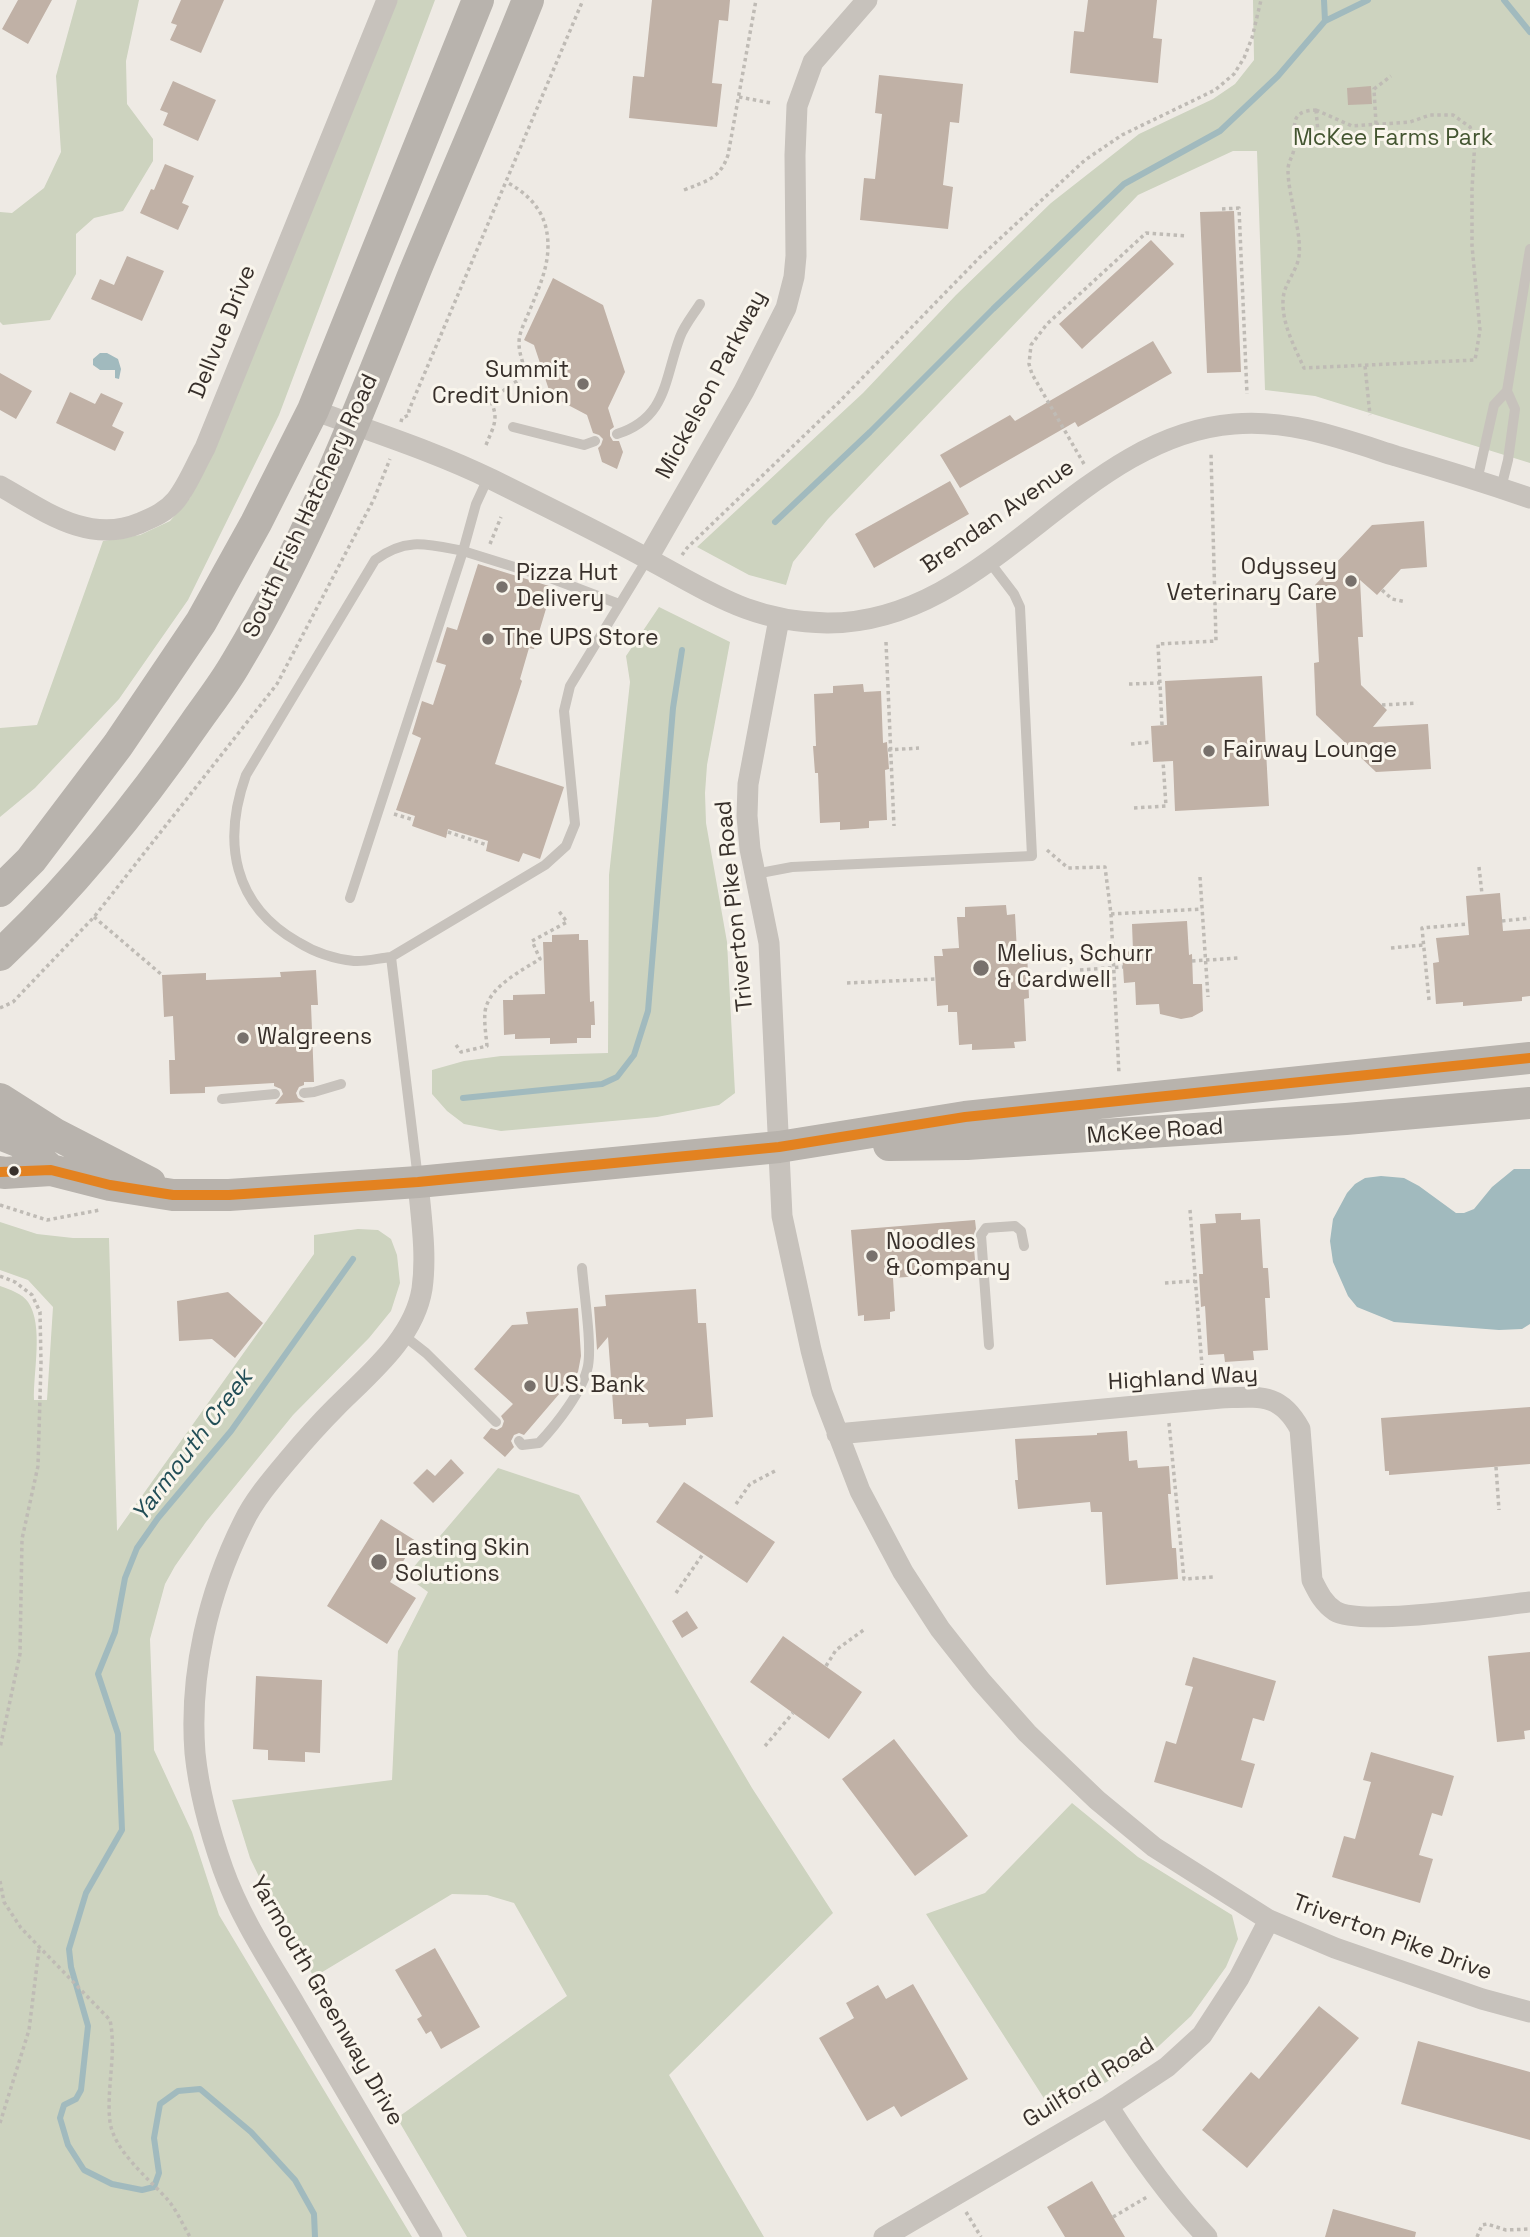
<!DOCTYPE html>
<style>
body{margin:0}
canvas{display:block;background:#eeeae4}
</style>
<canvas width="1530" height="2237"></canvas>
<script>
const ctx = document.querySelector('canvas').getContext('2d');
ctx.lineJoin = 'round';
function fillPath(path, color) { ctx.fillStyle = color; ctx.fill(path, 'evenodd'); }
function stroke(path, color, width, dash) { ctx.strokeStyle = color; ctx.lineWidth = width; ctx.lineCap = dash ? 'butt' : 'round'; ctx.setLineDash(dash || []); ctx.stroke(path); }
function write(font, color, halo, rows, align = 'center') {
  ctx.font = font + ' "Space Grotesk",sans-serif'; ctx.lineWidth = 6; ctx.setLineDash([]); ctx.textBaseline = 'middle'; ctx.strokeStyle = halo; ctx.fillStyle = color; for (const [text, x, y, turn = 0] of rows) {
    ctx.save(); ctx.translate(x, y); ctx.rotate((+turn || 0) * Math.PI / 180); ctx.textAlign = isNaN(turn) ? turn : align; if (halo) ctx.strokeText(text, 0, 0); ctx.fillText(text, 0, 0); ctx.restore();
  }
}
fillPath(new Path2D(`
 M77,0h62l-13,61 1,43 26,35v22l-30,50 -29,7 -18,16v40l-26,46 -47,5 -3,-3v-110l12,1 32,-25 17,-36 -5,-76z
 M397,0h38l-156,415 -91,185 -69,99 -84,89 -35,29v-89l37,-3 66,-184 37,-6 30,-14 20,-23z
 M1253,0h277v463l-215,-67 -50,-6 -8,-239h-24l-95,44 -310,324 -35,43 -7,23 -37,-10 -52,-28 166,-154 93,-98 95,-92 88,-69 74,-35 22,-15 19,-24z
 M659,607l71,35 -23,123 -2,28 1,30 21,119 8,151 -16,12 -62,12 -156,14 -37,-7 -17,-13 -15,-17v-24l32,-9 37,-5 107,-3 1,-178 21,-193 -4,-26z
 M0,1222l37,12 36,4h36l8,293 197,-277v-19l44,-6 20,1 13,9 6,16 3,28 -9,28 -22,27 -76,77 -87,107 -31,44 -10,18 -15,55 4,111 38,82 27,83 193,322h-412v-951c9,3 23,8 28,16 16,23 5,71 6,98h13l6,-93 -25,-27 -28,-10z
 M498,1468l81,27 173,293 81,125 -164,162 95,162h-297l-70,-119 170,-122 -53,-93 -27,-8 -35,-1 -138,83 -33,-55 -31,-64 -18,-58 160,-20 6,-129 30,-59 -22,-16z
 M1072,1803l66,54 94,58 6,24 -12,28 -35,49 -45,42 -92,56 -128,-200 59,-21z`), '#cdd3bf');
fillPath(new Path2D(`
 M100,353h7l11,6 3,10 -2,10 -4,-1v-8h-15l-7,-5v-6z
 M1514,1169h16v155l-8,5 -23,1 -105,-8 -37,-15 -9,-11 -15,-34 -3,-21 3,-22 14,-26 8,-9 10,-6 16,-2 23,2 15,8 37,27h8l10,-4 18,-22z`), '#a1babe');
stroke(new Path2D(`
 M1324,0l1,21
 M1504,0l26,32
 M775,522l95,-90 123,-123 131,-125 96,-53 58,-55 47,-55 43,-21
 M463,1098l139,-14 15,-7 17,-22 14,-44 25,-303 9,-58
 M315,2237l-1,-23 -19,-34 -44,-48 -51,-43 -22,2 -18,13 -6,34 5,35 -5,14 -12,3 -30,-6 -28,-14 -16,-25 -8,-27 4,-13 12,-6 5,-9 7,-64 -17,-59 -2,-18 17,-56 36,-63 -4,-96 -20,-60 17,-42 10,-54 12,-30 21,-30 73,-87 122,-172`), '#a1babe', 6);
fillPath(new Path2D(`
 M18,0h34l-24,44 -26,-15z
 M181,0h43l-23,53 -31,-13 7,-15 -6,-2z
 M652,0h78l-2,21 -9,-1 -7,63 10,1 -5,43 -88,-9 4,-42 11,1z
 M1088,0h69l-4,38 9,1 -4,44 -88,-10 4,-42 10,1z
 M879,75l84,9 -4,39 -9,-1 -7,63 10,2 -5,42 -88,-9 4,-42 11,1 7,-65 -7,-1z
 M173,81l43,19 -18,41 -35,-16 5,-12 -8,-3z
 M1371,86l1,18 -24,1 -1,-17z
 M165,164l29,12 -12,27 7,3 -11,24 -38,-17 11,-24 3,1z
 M1234,211l7,161 -34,1 -7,-161z
 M1151,240l23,24 -92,85 -23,-25z
 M127,256l37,15 -22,50 -51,-22 9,-20 14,6z
 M553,278l50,27 22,67 -17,36 6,19 -4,3v6l3,5h6l4,11 -6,17 -15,-7 -4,-14 3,-3 2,-6 -4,-4 -6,-2 -6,-18 -36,-19 -17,-51 -10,-5z
 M1153,341l19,32 -94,54 -3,-5 -115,66 -20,-33 70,-40 5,6z
 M0,373l32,18 -16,28 -16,-9z
 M70,392l25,12 6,-11 22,10 -11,23 12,6 -9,19 -59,-28z
 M950,481l19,33 -95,54 -19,-34z
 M1424,521l3,46 -26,2 -24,26 -17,-15 3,57h-5l3,48 26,25 -14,17 55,-3 3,45 -55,3 -60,-57 -2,-52 5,-1 -4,-77 57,-60z
 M478,564l71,22 -5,15 4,1 -14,47 -5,-1 -9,31 2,2 -27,83 69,23 -24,72 -17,-6 -4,9 -33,-11 2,-10 -40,-12 -2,9 -34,-12 3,-10 -19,-6 25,-72 -9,-4 10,-33 11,4 13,-40 -10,-3 11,-35 10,3z
 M1262,676l7,130 -94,5 -2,-50 -20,1 -2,-36 16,-1 -2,-44z
 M863,684l1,8 17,-1 2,52 4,-1 2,27 -4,1 2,50 -18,1v7l-29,2v-8l-20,1 -2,-50h-3l-2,-27h3l-2,-52 19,-1v-7z
 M1500,893l3,38 27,-2v67l-8,1v4l-59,5v-4l-27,2 -3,-41 6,-1 -3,-24 33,-3 -3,-39z
 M1006,905l1,10 8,-1 2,38 10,-1 2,47 -5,1 2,42 -12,1 1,6 -43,2v-6l-13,1 -2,-33h-9v-7l-11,1 -3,-50h9l-1,-7 17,-1 -2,-31h8v-10z
 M1187,921l2,34 3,-1 1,30h9l1,27 -11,6 -11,2 -21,-5 -1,-10 -23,1 -1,-23 -11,1 -2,-31 11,-1 -1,-27z
 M579,934v6h9l2,62 4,-1 1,24h-4v13h-14v5l-27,1v-6l-35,1v-5l-11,1 -1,-35h10v-5l32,-1 -2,-52h9v-7z
 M316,970l2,35h-7l3,77h-10v3l-5,2 -3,6 2,5 7,4 -30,2 8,-10 -2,-5 -7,-3v-3l-69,4v6l-35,1 -1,-34h6l-2,-44 -9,1 -2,-42 44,-2v7l75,-3 -1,-5z
 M1241,1213v7l19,-1 3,49h5l2,30h-5l3,52 -15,1 1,9 -29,2 -1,-8 -16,1 -3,-49 -4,1 -2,-33h4l-3,-50 16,-1 -1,-9z
 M975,1220l1,9 -3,7 3,36 -83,6 2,33 -5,1v7l-26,2v-6l-6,1 -7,-86z
 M696,1289l2,34h8l7,94 -27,2v6l-37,2 -1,-4 -26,1v-5h-8l-6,-82 -11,13 -3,-43 12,-1 -1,-11z
 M228,1292l35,31 -28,35 -23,-19 -33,2 -2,-40z
 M578,1308l3,48 -3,16 -54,63 -5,-2 -5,2 -3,6 3,6 -9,10 -22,-19 8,-10 6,2 5,-3 2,-6 -3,-5 12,-12 -39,-35 38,-44 16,-1 -2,-12z
 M1530,1407v57l-141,11v-4h-4l-4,-53z
 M1127,1431l2,30 8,-1 1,8 31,-2 2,28h-3l4,54h4l2,31 -72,6 -4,-73h-11l-1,-10 -72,7 -3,-29h3l-3,-41 82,-4v-2z
 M451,1459l13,14 -31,30 -20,-20 14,-14 8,7z
 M684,1482l91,60 -28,41 -91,-61z
 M381,1519l35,22 -26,41 26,16 -29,46 -60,-38z
 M687,1611l11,17 -16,10 -10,-17z
 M783,1636l79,56 -33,47 -79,-57z
 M1530,1652v78l-6,1 1,8 -28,3 -9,-86z
 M1193,1657l83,24 -12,40 -11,-3 -12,42 14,4 -13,44 -88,-26 12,-41 10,3 17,-57 -8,-2z
 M256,1676l66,4 -2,73 -15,-1v10l-37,-2v-10l-15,-1z
 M894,1739l74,97 -53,40 -73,-97z
 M1371,1752l83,24 -12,40 -10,-3 -13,42 14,4 -13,44 -88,-26 12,-41 11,3 16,-57 -8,-2z
 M435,1948l45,79 -39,22 -10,-18 -5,3 -9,-15 5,-3 -27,-46z
 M913,1984l55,95 -67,38 -7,-11 -27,15 -48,-83 35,-20 -8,-15 32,-18 8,14z
 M1319,2006l40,32 -112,130 -45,-38 49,-58 8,7z
 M1418,2041l112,31v68l-129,-36z
 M1092,2181l21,36 12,20h-60l-18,-30z
 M1333,2209l83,23 -1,5h-90z`), '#c0b1a6');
stroke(new Path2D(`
 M739,97l32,6
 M1316,110l36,16 58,-4 20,-7h23l17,12 5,13 -3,49v57l8,84 -5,30 -171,8c-9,-20 -22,-44 -21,-67 0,-17 14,-29 16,-45 3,-24 -11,-60 -11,-86 0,-8 5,-14 6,-21 3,-20 -8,-38 22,-39z
 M1316,110l2,22
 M1376,124l-2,-35 17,-13
 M684,190c22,-9 36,-11 44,-35l28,-155
 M1222,209l17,-1 8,186
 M1365,366l5,49
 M527,374l13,-10
 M401,422l1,-4 7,-3v-5l174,-410
 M486,445c7,-18 14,-26 4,-45l37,-26c-4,-10 -8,-21 -8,-31 0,-11 6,-21 10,-31 12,-29 25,-56 16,-88 -6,-19 -21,-33 -39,-42
 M1084,464l-52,-90 -3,-10 2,-19 16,-21 99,-91 40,3
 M490,544l11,-27
 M682,555l5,-7 151,-145 141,-145 106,-98 37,-25 93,-45 19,-16 10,-16 8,-20 9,-38
 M1382,590l10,9 14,3
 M886,642l8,184
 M1129,684l31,-1
 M1382,705l35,-2
 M1162,725l-4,-81 58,-3 -5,-187
 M1131,744l21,-2
 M888,750l31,-2
 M1134,808l32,-2 -3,-45
 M394,814l20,6
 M448,832l39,13
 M1047,850l21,18 37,-1 6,47 8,160
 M1479,867l3,27
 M1200,877l8,120
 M1111,914l91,-5
 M94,917l68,58
 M1502,921l28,-3
 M1391,948l32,-3
 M1192,961l46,-3
 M1080,970l43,-3
 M847,983l89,-4
 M1429,1000l-7,-72 46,-4
 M0,1008l13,-6 81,-85 183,-233 97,-185 16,-40
 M456,1045l5,7 26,-6c-1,-11 -3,-23 -2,-34 3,-25 36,-41 55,-53l-8,-18 35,-19 -9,-12
 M0,1205l47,15 53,-10
 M1190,1210l13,169
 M0,1276l15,6 17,13 8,17 1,51 -3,103 -16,73 -2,115 -20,94
 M1165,1283l30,-2
 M1169,1423l15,156 29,-2
 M1496,1467l3,43
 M736,1504l14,-20 25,-13
 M676,1593l27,-39
 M826,1666l10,-16 29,-21
 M765,1746l28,-33
 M0,1881l4,21 17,26 89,92c7,34 -4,68 0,102 4,29 39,57 58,78 9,11 15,25 22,37
 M0,2123l29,-93 10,-81
 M966,2212l15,25
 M1113,2217l34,-20
 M1477,2237l5,-12 5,-1 19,6 24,-1`), '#bfbbb5', 3.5, [3.5, 3.5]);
stroke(new Path2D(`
 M513,427l71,18 11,-4
 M617,434c50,-16 47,-54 63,-97 4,-11 13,-22 20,-33
 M1477,481l17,-76 13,-14
 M1501,488l7,-28 7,-51 -8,-18 23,-142
 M755,874l37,-7 240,-11 -12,-249 -6,-13 -26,-34
 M350,898l113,-347 90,28 66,25
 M391,957l154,-92 21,-19 9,-22 -11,-113 6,-25 78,-128
 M304,1093l10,-1 27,-8
 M222,1099l53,-5
 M418,1179l-27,-222c-12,1 -25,5 -37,4 -19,-2 -40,-9 -56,-19 -65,-37 -76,-100 -52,-167l129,-215c31,-23 52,-16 88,-9l13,-47 12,-26
 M403,1335l23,18 70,69
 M989,1345l-8,-110 5,-7 29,-2 6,5 3,15
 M519,1441l3,4 17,-2c17,-18 44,-52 49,-77 4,-23 -4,-72 -6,-98`), '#c7c2bc', 10);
stroke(new Path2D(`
 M313,410c60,22 123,42 180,70 52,26 104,51 155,79 64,34 103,63 179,64 162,1 250,-187 407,-199 56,-5 109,15 162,32 45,13 90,27 134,42
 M0,486c43,24 88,59 140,37 14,-6 26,-11 36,-23 12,-15 20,-36 29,-52l182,-448
 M648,558l96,-167 42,-83 8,-31 2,-21 -1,-101 2,-49 16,-44 54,-62
 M779,619l-31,165 -1,32 3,33 19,94 13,273 29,134 11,42 38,99 43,81 37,57 41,52 46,52 70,67 57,47 115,73 66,28 147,51 48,13
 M418,1182c3,35 9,72 4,107 -8,49 -52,84 -86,118 -17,17 -33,35 -48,53 -16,19 -34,40 -45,63 -35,70 -54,152 -48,230 4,39 15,79 28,116 17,48 47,93 73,137 45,77 90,154 136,231
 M837,1434l384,-36c38,-1 59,-6 79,31l12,151c6,12 11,23 23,31 26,16 159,-5 195,-9
 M1108,2106c30,47 61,91 99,131
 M884,2237l224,-131 59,-39 35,-32 37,-57 30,-58`), '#c7c2bc', 21);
stroke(new Path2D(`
 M0,891l31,-31 87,-115 83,-123 55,-99 57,-113 165,-410
 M0,955c74,-70 137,-148 195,-232 14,-20 29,-39 41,-60 73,-121 125,-256 177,-387 38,-92 78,-183 115,-276
 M0,1099l55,35 95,49
 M0,1134l20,8 31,28
 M889,1145l78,-1 379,-25 184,-16
 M0,1172l4,1 47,-3 59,15 63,10h56l189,-13 361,-35 186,-30 565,-59`), '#b8b3ad', 32);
stroke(new Path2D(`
 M0,1172l51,-2 59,15 63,10h56l189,-13 361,-35 186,-30 565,-59`), '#e38220', 10);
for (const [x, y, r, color] of [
 [583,384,7,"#78716c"],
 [1351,581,7,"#78716c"],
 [502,587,7,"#78716c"],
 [488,639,7,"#78716c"],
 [1209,751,7,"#78716c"],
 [981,968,9,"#78716c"],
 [243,1038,7,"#78716c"],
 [14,1171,6,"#38302b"],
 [872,1256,7,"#78716c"],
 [530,1386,7,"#78716c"],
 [379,1562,9,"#78716c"]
]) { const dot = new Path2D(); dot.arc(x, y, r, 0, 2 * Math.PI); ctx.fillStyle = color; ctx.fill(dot); stroke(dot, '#f9f5ec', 2.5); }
write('23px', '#435530', '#f9f5ec', [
 ["McKee Farms Park",1393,139]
]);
write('23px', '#38302b', '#f9f5ec', [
 ["Dellvue Drive",223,332,-68],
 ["Mickelson Parkway",712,385,-62],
 ["South Fish Hatchery Road",311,506,-65],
 ["Brendan Avenue",998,517,-35],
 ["Triverton Pike Road",735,906,-96],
 ["McKee Road",1155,1132,-4],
 ["Highland Way",1183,1379,-3],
 ["Triverton Pike Drive",1392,1938,20],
 ["Yarmouth Greenway Drive",326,2001,60],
 ["Guilford Road",1089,2083,-32]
]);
write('23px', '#38302b', '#f9f5ec', [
 ["Summit",569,371,"right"],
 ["Credit Union",569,397,"right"],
 ["Odyssey",1337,568,"right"],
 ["Veterinary Care",1337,594,"right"],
 ["Pizza Hut",516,574],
 ["Delivery",516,600],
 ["The UPS Store",502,639],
 ["Fairway Lounge",1223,751],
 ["Melius, Schurr",997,955],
 ["& Cardwell",997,981],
 ["Walgreens",257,1038],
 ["Noodles",886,1243],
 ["& Company",886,1269],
 ["U.S. Bank",544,1386],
 ["Lasting Skin",395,1549],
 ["Solutions",395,1575]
], 'left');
write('italic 24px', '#224e57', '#f9f5ec', [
 ["Yarmouth Creek",193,1446,-53]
]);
</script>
